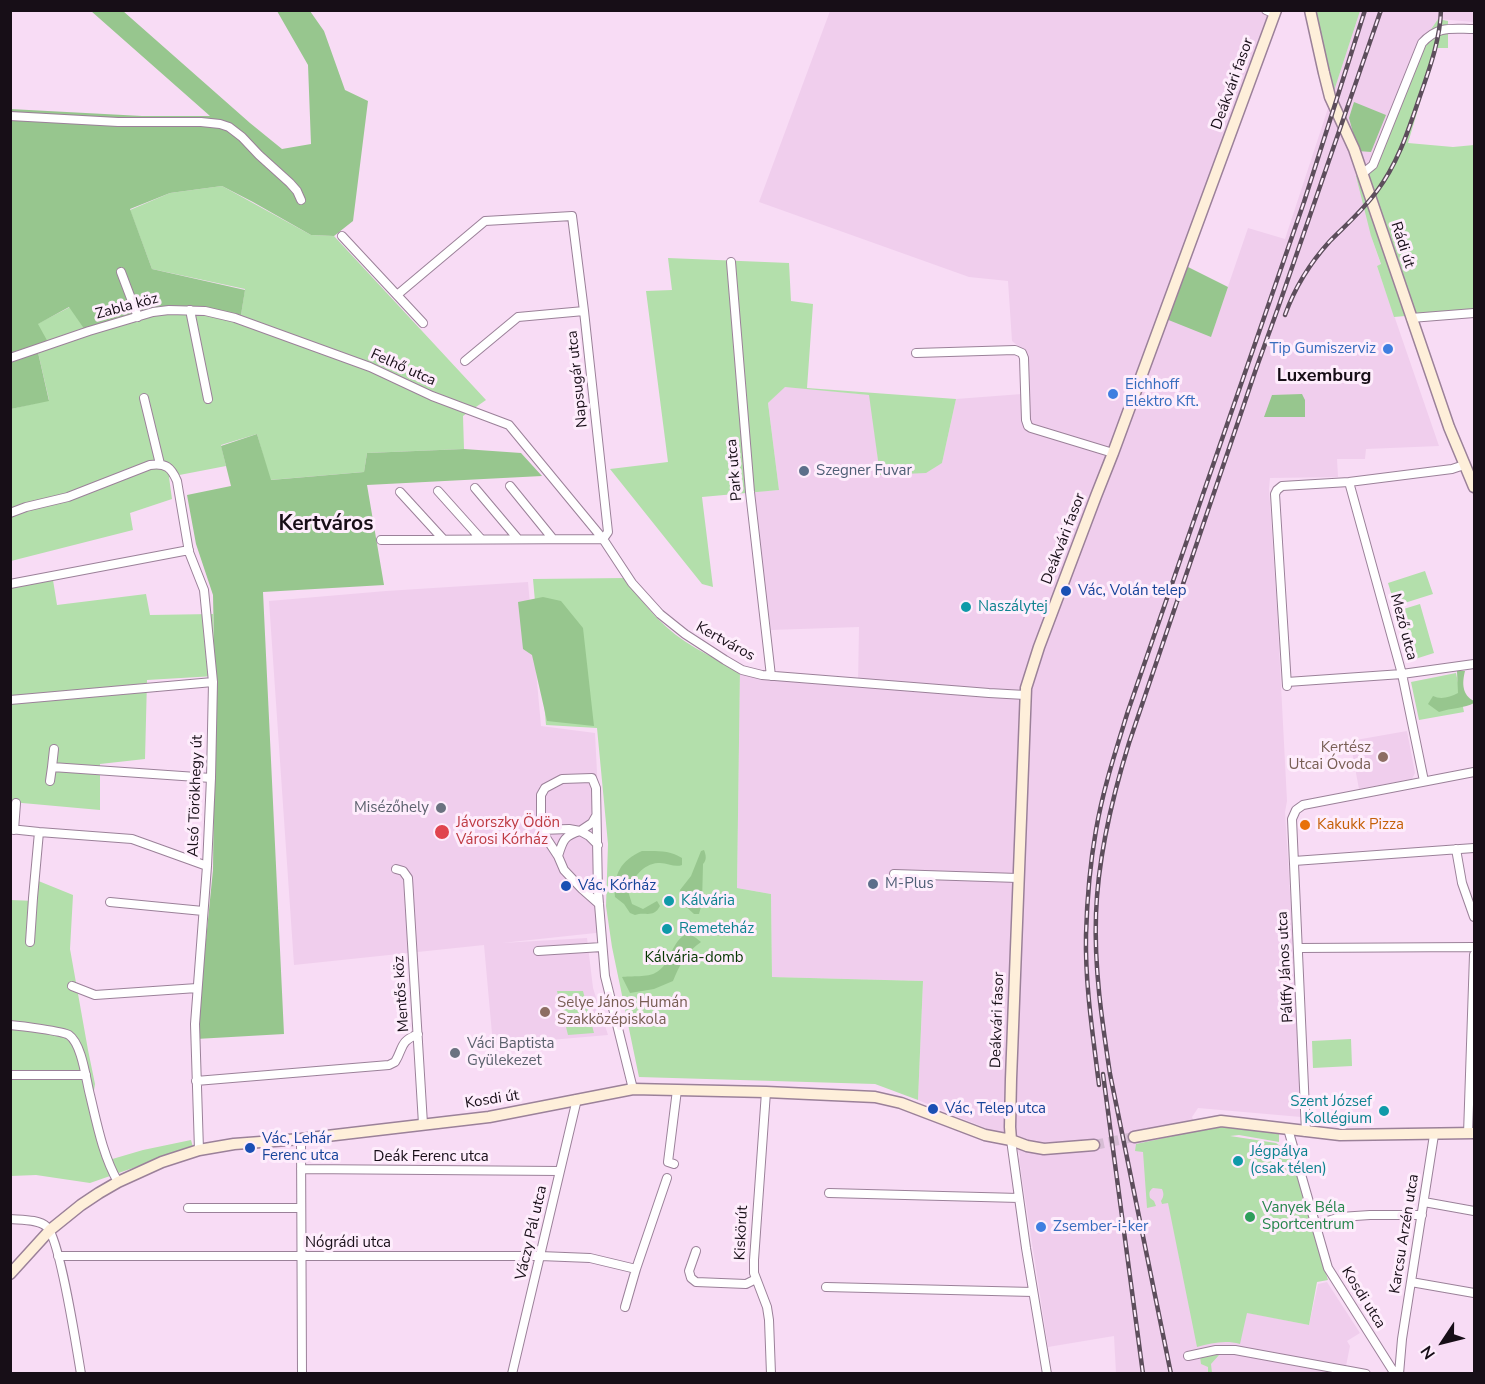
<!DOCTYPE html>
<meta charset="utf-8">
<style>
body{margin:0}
#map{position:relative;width:1485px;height:1384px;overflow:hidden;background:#f8dcf5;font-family:"Nunito Sans",sans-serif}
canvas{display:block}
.frame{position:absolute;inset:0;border:12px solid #170e17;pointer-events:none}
.north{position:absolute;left:1413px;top:1312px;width:60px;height:60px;-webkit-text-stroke:4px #feedfc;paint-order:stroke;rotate:235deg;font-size:16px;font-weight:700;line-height:24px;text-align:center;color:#170e17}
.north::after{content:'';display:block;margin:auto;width:21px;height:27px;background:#170e17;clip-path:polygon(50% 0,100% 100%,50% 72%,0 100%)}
</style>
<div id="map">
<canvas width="1485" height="1384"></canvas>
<div class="frame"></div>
<div class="north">N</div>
</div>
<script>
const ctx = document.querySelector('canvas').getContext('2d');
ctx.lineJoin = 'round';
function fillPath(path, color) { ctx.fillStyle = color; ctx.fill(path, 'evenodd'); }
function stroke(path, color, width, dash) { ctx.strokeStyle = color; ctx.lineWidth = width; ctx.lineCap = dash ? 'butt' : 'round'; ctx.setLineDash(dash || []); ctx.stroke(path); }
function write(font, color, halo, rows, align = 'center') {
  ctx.font = font + ' "Nunito Sans",sans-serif'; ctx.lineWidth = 6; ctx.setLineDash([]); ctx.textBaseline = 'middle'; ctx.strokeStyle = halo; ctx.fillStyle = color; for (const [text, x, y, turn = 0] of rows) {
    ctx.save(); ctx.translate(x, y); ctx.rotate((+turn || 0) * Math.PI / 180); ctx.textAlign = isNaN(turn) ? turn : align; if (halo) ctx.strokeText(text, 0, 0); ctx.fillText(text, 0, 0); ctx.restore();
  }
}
fillPath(new Path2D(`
 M830,11h450l-113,307 44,18 37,-108 37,11 75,-228h114v11l-36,-3 -17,25 -50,192 10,29 -4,1 62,180 -73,3 -1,10h-28l1,18 -68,1 -1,11 8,119 10,193 -2,11 14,226 2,79 -103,-9 -6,9 5,12 -12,48 15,126 109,22 9,-41 9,-2 33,51 -13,8 3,5 -4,20 24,7h-254l-2,-37 -66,11 -29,-188 1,-3 -9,-23 -16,-1 -77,-32 5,-119 -151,-4 -1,-83 -34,-6 3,-219 118,16 1,-58 -88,3 -22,-138 30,-2 -11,-87 17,-17 85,9 10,79 62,-11 14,-64 66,-5 1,-44 -11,-9 -4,-60 -39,-4 -210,-75z
 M528,582l13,144 54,7 10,199 -103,11 85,-5 6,50 15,47 -115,10 -9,-100 -190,20 -25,-364 117,-10z
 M1407,731l8,42 -3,6 -53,10 -9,-48z`), '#f0ceed');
fillPath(new Path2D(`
 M1304,11h56l-28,86z
 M1438,19l10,2v27h-12l-28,95 45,4 21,-2v165l-80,7 -17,-51 4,-2 -10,-28 -15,-60 17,-7 48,-125z
 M222,186l89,49 23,1 152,164 -23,16 1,33 -97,4 -3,19 -94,8 -13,-46 -36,11 5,21 -57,11 3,22 -42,14 3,17 -122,31v-152l38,-9 -12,-52v-24l33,-17 16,23 75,-24 80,9 4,-26 -93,-20 -22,-59 40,-17z
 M668,258l121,5 2,38 22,3 -6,84 149,11 -14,64 -16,10 -46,2 -11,-80 -84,-8 -17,16 11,87 -77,7 11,90 -11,-3 -92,-115 58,-7 -22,-171 26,-1z
 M1425,571l8,23 -38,12 -7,-23z
 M625,578c11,13 20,28 32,40 23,24 52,39 83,51l-3,219 34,6 1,83 151,4 -5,119 -43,-16 -236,-7 -27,-130 -6,-41 2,-62 -11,-116 -51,-3 -13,-146z
 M53,580l4,25 89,-11 4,21 63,-1 2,62 -68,4 -2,79 -45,5v46l-89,-8 -1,-214z
 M1420,604l14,49 -22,7 -15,-49z
 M1456,673l8,39 -45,8 -8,-38z
 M36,880l37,15 -3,54 18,101 7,34 -2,13 16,63 34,-10 48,-10 2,7 -103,36 -54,-8 -25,1 -1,-276 26,1z
 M557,991h26l11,42 -26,2z
 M1351,1039l1,27 -39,2 -1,-27z
 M1227,1124l52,8v10l-40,-7 -9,1 46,7 14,10 38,127 -11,2 -8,43 -62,-12 -7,31c-15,-4 -28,-1 -43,3l-29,-144 -6,1 -1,-3c3,-5 3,-7 1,-12l-9,-1c-4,3 -4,5 -3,10l4,3 2,5 -9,2 -4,-56 -8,-1 1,-7c30,-6 60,-14 91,-20z
 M1216,1350l27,4 -24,1 -8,9 1,9h-4v-6l-7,-3 -1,-7z`), '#b3dfab');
fillPath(new Path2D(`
 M91,11h32l127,112 32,26 29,-5 -3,-79 -31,-54h33l14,20 21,59 23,11 -15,120 -19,15 -23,-1 -58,-33 -31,-16 -52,7 -40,16 22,60 93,21 -4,25 -80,-9 -76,24 -16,-23 -31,17 11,20 -12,4 12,53 -38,8 -1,-300 132,7h68z
 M1354,102l32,13 -15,37 -13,-1 -9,-33z
 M1186,266l42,21 -17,50 -45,-18z
 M1302,394l3,6v17h-41l8,-22z
 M257,434l14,46 93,-8 3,-19 97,-4 57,4 21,23 -175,9 17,100 -121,7 21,442 -88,5 17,-169 2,-178 -2,-97 -17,-51 -9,-49 44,-9 -10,-40z
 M543,597l18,4 22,27 11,98 -47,-5 -15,-66 -9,-6 -5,-47z
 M1457,671h8c-3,12 -3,24 9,30v2c-9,5 -23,5 -35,9l-11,-8 5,-8c8,4 17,1 25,-3z
 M704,850c2,5 3,10 -1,14l-1,39 -3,11h-5l-11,-10 -3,-14 11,-14 10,-25z
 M642,851c14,0 28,-1 40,7v7c-8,3 -15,-3 -24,-2 -15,1 -25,15 -30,28l4,13 11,5 14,-8 3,5c-7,13 -15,5 -25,9l-5,-2 -6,-9 -9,-7c-2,-22 6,-37 27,-46z
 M688,933l8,5 5,4c-14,9 -22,24 -28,39l-19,8 -24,4 -8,-16c8,-1 27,0 33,-4 18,-9 14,-31 33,-40z`), '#97c68e');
stroke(new Path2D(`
 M1094,1145l40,-8`), '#d6bdd4', 10, [10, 5]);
const street = new Path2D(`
 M1266,10l9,4
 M10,116l108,6h83l19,2 9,3 13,10 17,18 31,28 7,8 4,9
 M1362,174l11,-9 49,-122c16,-18 30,-14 52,-14
 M342,236l81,87
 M731,262l19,230 21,184
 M121,272l17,45
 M397,295l88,-74 87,-5 12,95 24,221 -5,7
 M190,310l18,89
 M1411,318l63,-5
 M916,353l99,-3 7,3 2,5 2,62 2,6 3,2 82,25
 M10,358l79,-27 64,-19 16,-2 36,1 30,7 135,49 62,29 77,29 94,114 29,44 28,31 25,20 40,26 17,10 20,5 227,18 36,2
 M465,361l53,-44 66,-6
 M144,398l16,66
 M1349,482l53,192 22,107
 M510,486l43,53
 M475,488l43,51
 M438,491l43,48
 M400,492l43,47
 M10,513l16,-6 42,-10 82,-32c16,-2 21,2 27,16l12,71 15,38 9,92 -2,96 -4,88 -12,158 4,126
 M381,540l222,-1
 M10,584l179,-34
 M1287,682l115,-8 72,-10
 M1287,686l-12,-192 2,-4 5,-4 67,-4 103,-13 12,-4
 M10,700l203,-18
 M52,767l2,-18
 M50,781l2,-14 159,11
 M10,829l29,3 93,7 75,27
 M14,830l2,-27
 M541,830l28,-1 11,2 12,-8 4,-7
 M598,845l-9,-9 -9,-5c-16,5 -17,9 -22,25l6,14 18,19 17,15
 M1456,849l6,34 12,34
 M558,856l-17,-26v-35l4,-7 17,-9 30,-1 4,10 2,104 7,84 28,113
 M1294,861l180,-13
 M396,869l7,2 5,7 15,246
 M894,874l124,4
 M110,902l93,9
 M30,942l3,-44 6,-66
 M1299,948l175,-1
 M538,951l64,-4
 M72,986l23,9 102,-7
 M10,1025c11,1 52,6 59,10 13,9 17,45 21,60 7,29 13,61 28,87
 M10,1075h76
 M196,1081l193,-16 6,-3c9,-15 4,-20 23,-28
 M766,1092l-12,168v13l13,34 2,13 2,54
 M1288,1129l40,139 67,106
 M1306,1132l-14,-313 4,-9 7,-5 171,-33
 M1468,1134l6,-179
 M301,1139l1,235
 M1011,1140l15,108 21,126
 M674,1164l-6,-2 9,-72
 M301,1169l259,2
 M829,1193l190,5
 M1424,1202l50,9
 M188,1208h113
 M10,1219c11,1 29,0 37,8 13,12 30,123 34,147
 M1315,1225l25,-8 30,-2h52
 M696,1251l-7,20 2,7 5,4 50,2 10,-5
 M58,1256h482l50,2 46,11
 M1411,1282l63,11
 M826,1287l207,5
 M625,1307l11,-38 31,-91
 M1188,1356l28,-6h19l131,24
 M512,1374l65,-275
 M1399,1374l3,-35 32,-204`);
const secondary = new Path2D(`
 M1310,10l14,63 6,24 24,52 95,278 25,60
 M1134,1137l87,-16 119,14 134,-2
 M1011,1140l-1,-13 1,-48 15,-391 13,-41 57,-151 17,-43 163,-443
 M10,1274l40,-44 31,-25 18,-12 19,-11 44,-20 37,-12 35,-6 67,-5 188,-22 144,-28 133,3 109,5 26,6 84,32 26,5 16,6 17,3 50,-4`);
stroke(street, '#9b8199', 10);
stroke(secondary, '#9b8199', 13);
stroke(street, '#fff', 8);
stroke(secondary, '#feefda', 10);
const rail = new Path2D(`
 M1285,315c10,-28 25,-52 45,-74 16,-16 34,-32 47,-50 21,-28 31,-60 42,-92 10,-29 21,-58 22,-89
 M1103,1074l40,300
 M1099,1085c-6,-50 -14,-100 -13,-150 1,-35 4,-71 10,-105 7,-41 20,-80 32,-119l176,-509 61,-192
 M1171,1374l-61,-300c-8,-53 -16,-106 -14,-160 2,-58 16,-116 33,-171l127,-374 22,-61 103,-298`);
stroke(rail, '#5d4e5c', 4.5);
stroke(rail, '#feedfc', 2, [7]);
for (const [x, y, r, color] of [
 [1388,349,6,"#3f7fe0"],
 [1113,394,6,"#3f7fe0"],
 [804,471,6,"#5c6f8a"],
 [1066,591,6,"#1a4fb4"],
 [966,607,6,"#0f9aa8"],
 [1383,757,6,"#8d6e63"],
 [441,808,6,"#6b7280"],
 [1305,825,6,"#e8710a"],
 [442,832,8,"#e0444e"],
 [873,884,6,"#5c6f8a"],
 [566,886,6,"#1a4fb4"],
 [669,901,6,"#0f9aa8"],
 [667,929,6,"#0f9aa8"],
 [545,1012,6,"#8d6e63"],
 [455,1053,6,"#6b7280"],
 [933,1109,6,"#1a4fb4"],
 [1384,1111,6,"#0f9aa8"],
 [250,1148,6,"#1a4fb4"],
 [1238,1161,6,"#0f9aa8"],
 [1250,1217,6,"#2e9e5b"],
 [1041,1227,6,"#3f7fe0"]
]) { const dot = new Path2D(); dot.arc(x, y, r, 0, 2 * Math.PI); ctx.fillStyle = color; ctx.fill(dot); stroke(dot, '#feedfc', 2); }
write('15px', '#170e17', '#feedfc', [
 ["Deákvári fasor",1233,84,-70],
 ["Rádi út",1402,245,72],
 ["Zabla köz",127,307,-15],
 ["Felhő utca",403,368,24],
 ["Napsugár utca",578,379,-96],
 ["Park utca",735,470,-95],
 ["Deákvári fasor",1064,539,-69],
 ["Mező utca",1403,627,75],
 ["Kertváros",725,642,29],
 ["Alsó Törökhegy út",196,796,-88],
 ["Pálffy János utca",1286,967,-93],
 ["Mentős köz",402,994,-94],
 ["Deákvári fasor",998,1020,-88],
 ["Kosdi út",492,1100,-9],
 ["Deák Ferenc utca",431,1157],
 ["Váczy Pál utca",532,1233,-77],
 ["Kiskörút",742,1233,-87],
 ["Karcsu Arzén utca",1405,1234,-81],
 ["Nógrádi utca",348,1243],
 ["Kosdi utca",1363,1298,58]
]);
write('15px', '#366cbe', '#feedfc', [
 ["Tip Gumiszerviz",1376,349,"right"],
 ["Eichhoff",1125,385],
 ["Elektro Kft.",1125,402],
 ["Zsember-i-ker",1053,1227]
], 'left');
write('15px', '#4e5e75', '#feedfc', [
 ["Szegner Fuvar",816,471],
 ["M-Plus",885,884]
], 'left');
write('15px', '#164399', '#feedfc', [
 ["Vác, Volán telep",1078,591],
 ["Vác, Kórház",578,886],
 ["Vác, Telep utca",945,1109],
 ["Vác, Lehár",262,1139],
 ["Ferenc utca",262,1156]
], 'left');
write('15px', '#0d838f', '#feedfc', [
 ["Naszálytej",978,607],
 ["Kálvária",681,901],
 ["Remeteház",679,929],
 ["Szent József",1372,1102,"right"],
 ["Kollégium",1372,1119,"right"],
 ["Jégpálya",1250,1152],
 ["(csak télen)",1250,1169]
], 'left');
write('15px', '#785e54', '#feedfc', [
 ["Kertész",1371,748],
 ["Utcai Óvoda",1371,765],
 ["Selye János Humán",557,1003,"left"],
 ["Szakközépiskola",557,1020,"left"]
], 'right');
write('15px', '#5b616d', '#feedfc', [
 ["Misézőhely",429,808],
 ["Váci Baptista",467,1044,"left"],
 ["Gyülekezet",467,1061,"left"]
], 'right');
write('15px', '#be3a42', '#feedfc', [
 ["Jávorszky Ödön",456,823],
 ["Városi Kórház",456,840]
], 'left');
write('15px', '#c56008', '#feedfc', [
 ["Kakukk Pizza",1317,825]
], 'left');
write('15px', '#063700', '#feedfc', [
 ["Kálvária-domb",694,958]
]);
write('15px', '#27864d', '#feedfc', [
 ["Vanyek Béla",1262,1208],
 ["Sportcentrum",1262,1225]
], 'left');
write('bold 18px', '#170e17', '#feedfc', [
 ["Luxemburg",1324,377]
]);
write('bold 21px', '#170e17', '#feedfc', [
 ["Kertváros",326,525]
]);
</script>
